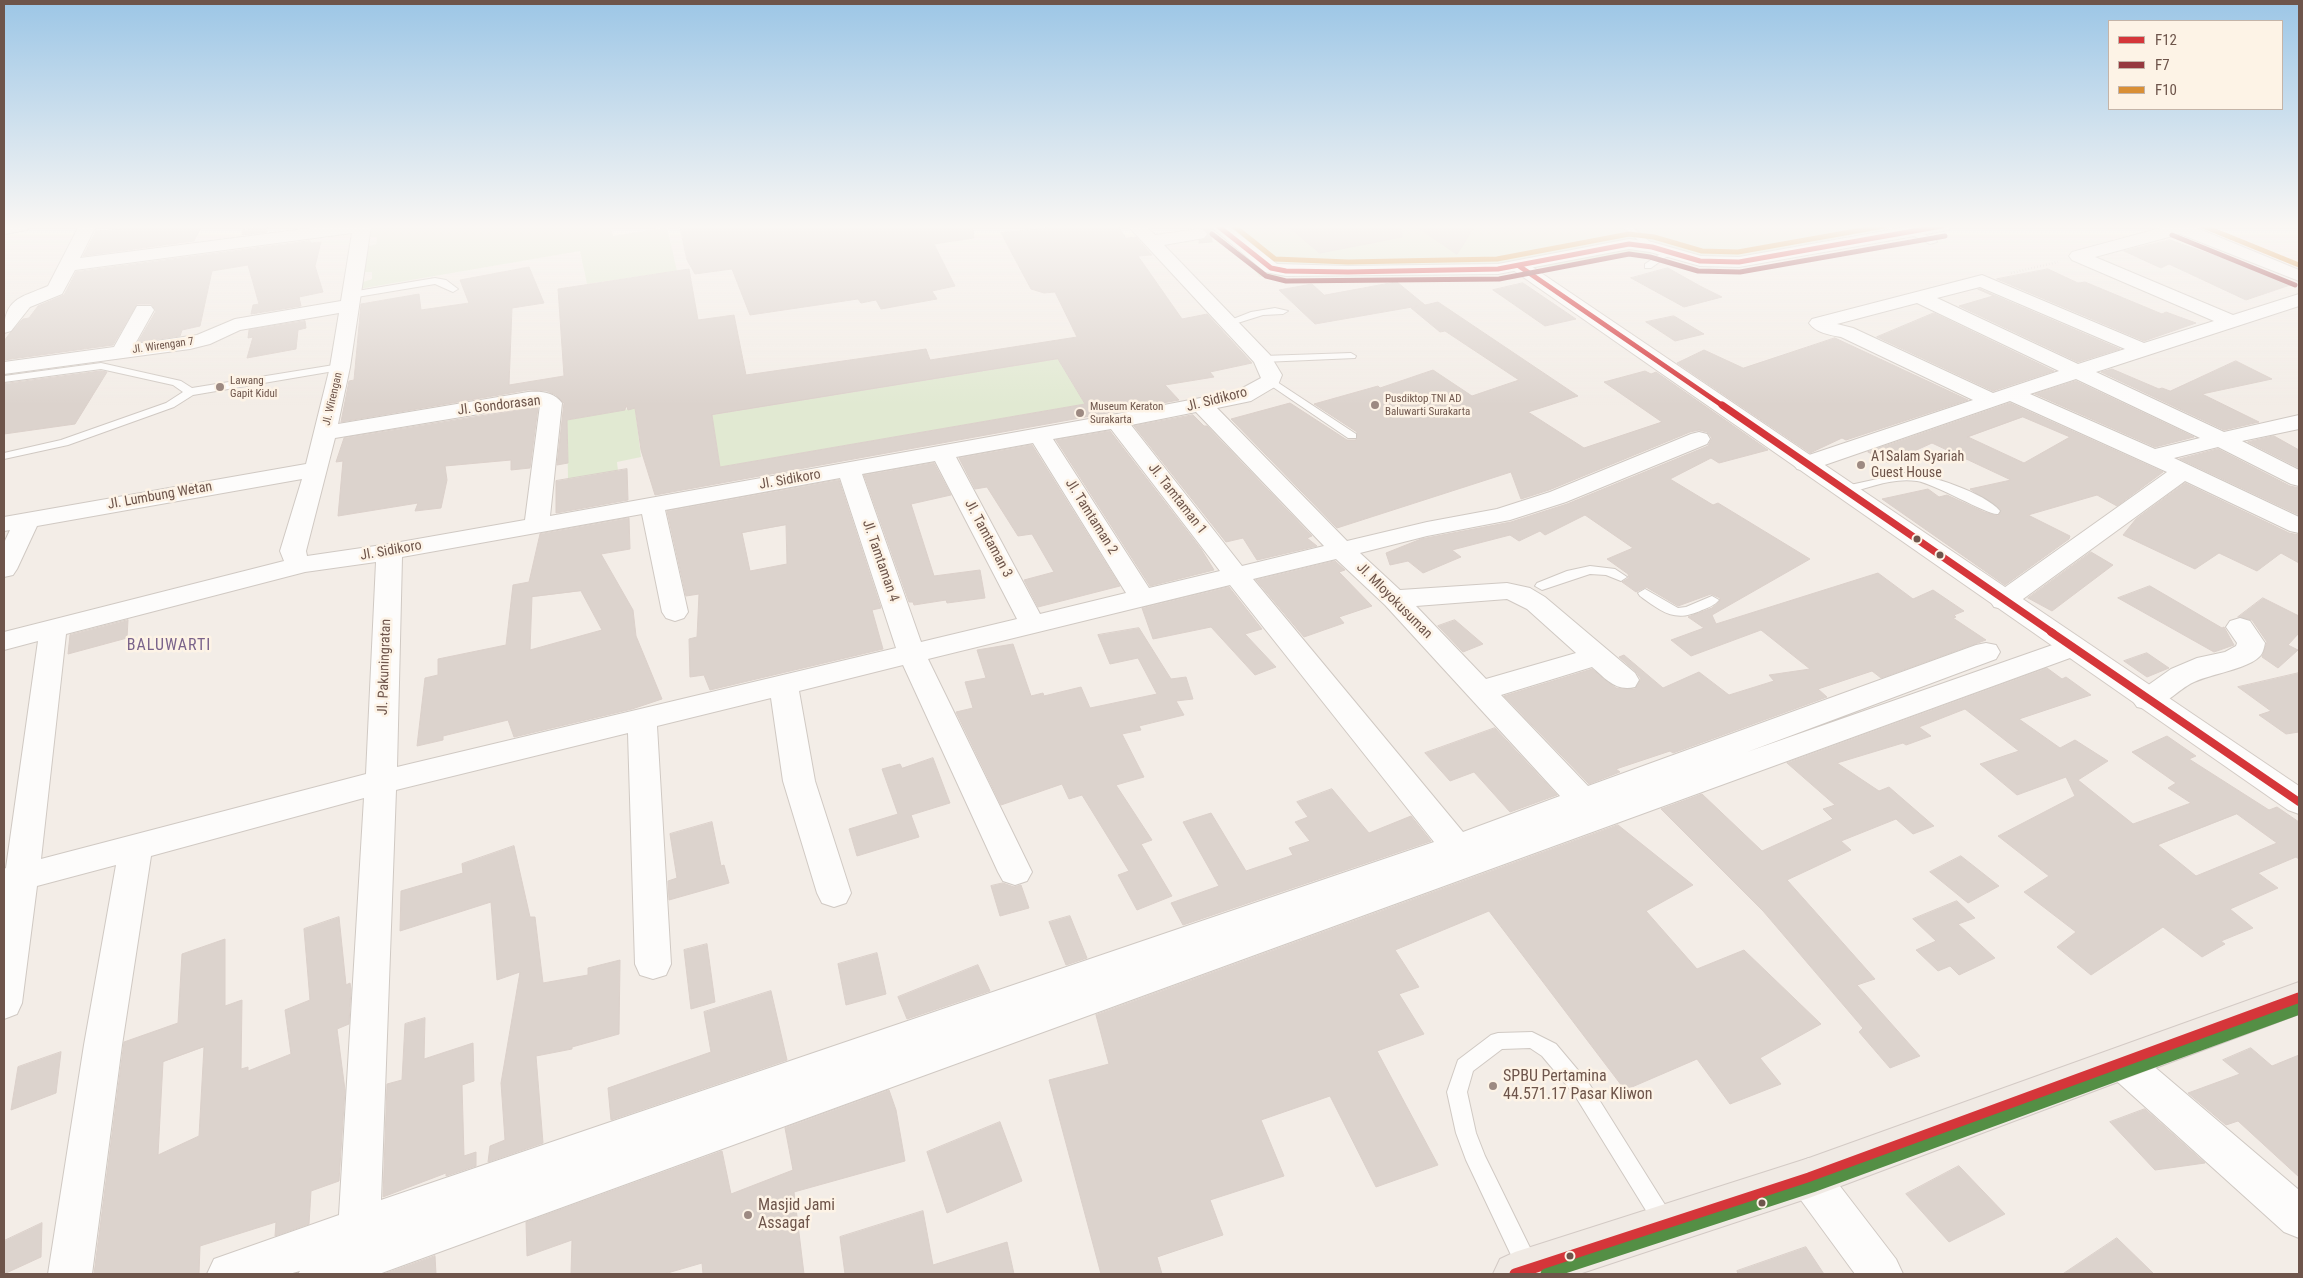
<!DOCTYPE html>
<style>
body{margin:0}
#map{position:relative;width:2303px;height:1278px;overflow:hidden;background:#f3ede7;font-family:"Roboto Condensed",sans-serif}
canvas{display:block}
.frame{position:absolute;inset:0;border:5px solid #6e554b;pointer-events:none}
.legend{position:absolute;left:2108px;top:20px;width:175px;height:90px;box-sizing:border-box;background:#fdf3e6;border:1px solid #c4b4a8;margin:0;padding:6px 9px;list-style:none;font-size:15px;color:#6e554b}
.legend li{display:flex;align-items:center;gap:10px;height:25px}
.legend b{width:25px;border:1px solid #c4b4a8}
</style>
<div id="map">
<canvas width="2303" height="1278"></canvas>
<div class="frame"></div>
<ul class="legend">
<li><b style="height:6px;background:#d5363a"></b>F12</li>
<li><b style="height:6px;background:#96393f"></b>F7</li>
<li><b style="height:6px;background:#d98f36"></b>F10</li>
</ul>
</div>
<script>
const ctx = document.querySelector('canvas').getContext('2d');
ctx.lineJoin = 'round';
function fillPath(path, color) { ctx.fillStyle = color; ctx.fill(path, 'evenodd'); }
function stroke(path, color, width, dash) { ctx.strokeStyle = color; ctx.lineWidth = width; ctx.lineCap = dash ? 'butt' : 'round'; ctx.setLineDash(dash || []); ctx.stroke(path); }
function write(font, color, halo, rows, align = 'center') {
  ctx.font = font + ' "Roboto Condensed",sans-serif'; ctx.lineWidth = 5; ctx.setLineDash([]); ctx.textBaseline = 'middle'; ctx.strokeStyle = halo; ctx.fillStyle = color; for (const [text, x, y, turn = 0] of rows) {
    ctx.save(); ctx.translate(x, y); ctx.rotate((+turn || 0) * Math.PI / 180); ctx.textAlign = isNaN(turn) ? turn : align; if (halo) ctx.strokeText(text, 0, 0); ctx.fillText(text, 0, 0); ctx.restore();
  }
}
fillPath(new Path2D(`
 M370,226h241l2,10 54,-9 10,44 -90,13 -7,-33 -221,38 1,-6 12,-4v-7h-10l4,-25 10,-3 1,-7h-8z
 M1217,226h685l-181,34 -32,-5 -9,-5 -168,21 -252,6z
 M1058,359l27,45 -365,63 -8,-52z
 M635,408l6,49 -24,5 1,9 -50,8 -1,-59z`), '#e1e9d2');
const building = new Path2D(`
 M122,226h80l-8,15 -111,15 13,-25 25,-2z
 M267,226v6l-25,3 1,-5z
 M680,226h293l1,12 -40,6 21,42 -23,5 5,8 -56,10 -5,-9 -15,3 -3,-4 -108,16 -18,-46 -37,5 -8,-14z
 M1065,226h53l8,12 10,-1 16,18 -14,1 44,63 25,-5 45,49 -42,9 4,5 -49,8 14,15 -524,95 -14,-45 -6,-42 -7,2 -2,-5 -1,5 -58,10 1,43 -11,2 7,-62 -8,-8 -9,-4 -19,-1 -187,32 8,-41 5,-1 7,-76 58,-10 2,16 48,-7 -9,-23 69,-13 15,36 -32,5 -3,77 55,-9 -6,-87 131,-20 9,51 36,-5 12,60 180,-26 4,11 147,-23 -22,-45 -11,1 -13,-4 -30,-56zM1058,359l27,45 -365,63 -8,-52z
 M1288,226h113l1,11 -82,16z
 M1416,226h59l-18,28z
 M2170,240l89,31 34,13 -47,16 -77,-36 -8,4 -37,-17z
 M310,241l1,2 10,-1 -6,24 8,26 -24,5 2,9 -50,8 2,-9 6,-1 -11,-39 -36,6 -12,55 -18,4 -2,6 -42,6 18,-31 -5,-7h-14l-24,41 -109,15v-19l6,-8 13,-14 6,-1 9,-12 26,-11 12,-23z
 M1668,268l32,18 22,11 -38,10 -53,-29z
 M2048,269l30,14 7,-1 77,32 4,-2 30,11 -52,18 -147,-62z
 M1397,282l28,23 13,-3 140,94 -50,16 56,36 78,-26 -58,-40 41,-11 6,3 5,-2 112,78 -49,13 -8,-5 -41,21 43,26 5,-2 92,56 -98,56 4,9 162,-51 35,26 20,-9 31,21 -10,4 2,2 -3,1 33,22 -105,38 -9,-7 -54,18 9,8 -154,56 -3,-2 -54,18 4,3 -31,12 -85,-88 88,-27 24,19 19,1 6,-10 -5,-7 -17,-15 5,-2 39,33 36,-16 30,23 45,-14 -5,-6 41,-6 -49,-39 -70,26 -20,-16 33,-12 -16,-11 24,-9 8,-7v-3l-9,-4 -33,12 -32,-19 -10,5 -14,-10 7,-4 -1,-4 -21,-15 26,-11 -48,-33 -40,20 -5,-4 -21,10 -9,-6 -58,15 9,7 -38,16 -15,-12 -18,4 -4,-12 35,-14 90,-17 56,-18 141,-58 4,-8 -5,-6 -8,-2 -9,2 -141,58 -28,9 -10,-27 -174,56 -106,-109 59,-16 57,37h9l1,-8 -43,-28 64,-18 2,2 53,-18 39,26 47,-16 -74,-49 -5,1 -29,-24 7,-2 -103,18 -36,-34 33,-6 12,11z
 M1523,283l53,36 -31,7 -52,-36z
 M1978,289h2l140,60 -42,13 -119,-56 34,-10z
 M1934,313l120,58 -61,20 -116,-54z
 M1674,316l30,18 -29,7 -29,-19z
 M305,321l1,7 -8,2 -2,19 -49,9 6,-21 -5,1 1,-8z
 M1835,338l133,62 -122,40 -4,-2 -32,15 -133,-90 27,-13 39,18z
 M2236,361l36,18 -70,15 57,28 -35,8 -123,-58 11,-3 47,20 3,-1 8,3z
 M101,371l6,1 -32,52 -71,10v-50z
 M2076,381l118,56 -39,10 -120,-53z
 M2010,403l153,69 -46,34 -20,-11 -69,20 42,21 -1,3 -64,46 -123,-86 46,-10 11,8 8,-2 37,17 14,4 3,-6 -31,-21 41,-9 -79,-37 -44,20 -20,-11zM2023,417l47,20 -46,26 -56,-26z
 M538,407l-8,61 -19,2v-10l-66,6 2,14 -6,28 -26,3 3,-8 -80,13 5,-55 -7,1 8,-24z
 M1193,415l11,11h3l105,110 -5,2 10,8 -60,14 -14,-22 -17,4 -92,-116z
 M1110,431l91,118 13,21 -64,16 -94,-146z
 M2274,436l25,14v18l-51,-26z
 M1032,445l88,141 -82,21 -14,-27 30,-8 -22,-38 -14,2 -31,-49 -12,2 -16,-31z
 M2218,449l72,37 9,2v27l-119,-56z
 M934,463l17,32 -40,9 23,72 46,-6 5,28 -38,5 -1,-3 -32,5 -1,-3h-4l-45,-127z
 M627,469l1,31 -72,13v-32z
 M839,480l42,128 -9,2 11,39 -173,41 -6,-15 -14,2 -1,-38 8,-2 2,-43 -13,2 -19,-85zM786,525l1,39 -37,7 -8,-38z
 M2185,483l104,50 10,2v28l-18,-10 -24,18 -38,-18 -24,16 -72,-34 13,-16z
 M629,518l1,31 -29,5 32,56 3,26 26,63 -30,10 -118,28 -6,-17 -65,16v4l-26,6 8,-68 13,-3v-16l68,-14 7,-60 16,-3 11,-48zM581,591l21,39 -72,20 2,-53z
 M2091,552l22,13 -61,46 -24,-13z
 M1335,561l10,9 -6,2 33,34 -33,11 5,6 -40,14 -48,-57z
 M2150,586l72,42 2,-1 10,18 -20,7 -96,-54z
 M1229,587l33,42 -17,5 31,33 -21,8 -44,-48 -58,12 -11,-31z
 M2263,598l36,18v17l-11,12 10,5 -20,18 -16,-11 5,-15 -15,-22 -14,-3z
 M128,620l-1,18 -59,16 2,-19z
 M1455,620l28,24 -20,8 -25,-26z
 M1139,628l32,51 15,-2 7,22 -17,2 8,14 -45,11 2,4 -19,4 22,43 -28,8 36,55 -11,4 31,52 -35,14 -19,-35 11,-4 -47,-76 -13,4 -7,-15 -61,21 -45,-93 17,-4 -8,-26 21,-4 -9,-28 36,-6 18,52 12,-3 1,3 37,-9 9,21 67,-14 -19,-36 -28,6 -12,-29z
 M2147,653l22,15 -22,9 -23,-16z
 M2047,668l15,11 4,-2 25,18 -72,24 41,29 15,-8 33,21 -30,19 55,44 58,-21 -23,-15 8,-5 -44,-31 35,-16 29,20 -7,3 80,51 8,-3 22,15v37l-3,-2 -38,16 20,15 -48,21 23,19 -32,13 4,3 -23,13 -39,-30 -72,48 -34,-28 19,-15 -52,-40 25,-16 -51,-40 77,-40 -9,-19 -49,18 -37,-31 39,-13 -54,-42 -46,18 12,9 -25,9 -3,-2 -66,20 42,28 10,-4 45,39 -21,8 -17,-15 -55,22 10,9 -64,30 88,99 -18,6 63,71 -30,12 -31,-36 4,-4 -100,-117 -102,-102 41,-15 60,57 71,-32 -10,-10 12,-4 -48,-42zM2237,814l40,29 -81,33 -38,-31z
 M2299,673v59l-13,2 -27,-19 12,-4 -33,-24z
 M1495,728l62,67 -47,17 -36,-40 -24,9 -25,-28z
 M933,758l17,45 -39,12 8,22 -62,19 -8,-27 49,-15 -16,-45 18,-5 2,4z
 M1332,789l37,44 42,-17 20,25 -248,84 -12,-22 48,-17 -36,-64 28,-9 35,58 47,-16 -4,-7 21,-7 -15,-19 13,-5 -11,-15z
 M712,822l9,44 3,-1 5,18 -60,17 -1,-19 9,-3 -7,-44z
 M1618,825l75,60 -47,26 51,58 47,-19 77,74 -61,34 21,26 -51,20 -33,-45 -72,31 -136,-179 -94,39 24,37 -20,7 25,40 -47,17 61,114 -62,22 -46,-91 -69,24 23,56 -74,24 13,35 -66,22 5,17h-61l-52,-194 60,-16 -13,-49z
 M514,846l16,71h5l8,66 45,-8v-7l32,-8 -1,74 -47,13v2l-36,7 7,87 -55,19 2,-16 15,-6 -4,-57 19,-111 -23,8 -6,-78 -91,29 1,-40 62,-18 -1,-9z
 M1961,856l38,30 -31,17 -38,-31z
 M1003,883l11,4 7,-2 8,23 -29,8 -9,-30z
 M1957,901l18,17 -17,6 37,34 -36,17 -9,-9 -12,5 -22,-21 20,-9 -23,-22z
 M1070,916l17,42 -21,7 -17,-43z
 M339,917l7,68 4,-2 1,6 -2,35 -12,5 8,61 -6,91 -28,10 -2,33 -34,12 1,-14 -76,24 -1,28h-105l30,-232 54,-19 4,-69 43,-15v67l17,-6 -1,69 7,-2v4l43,-17 -6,-44 25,-10 -6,-71zM204,1047l-5,89 -41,19 5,-93z
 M707,944l8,58 -24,7 -7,-59z
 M877,953l9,41 -40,11 -8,-41z
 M978,965l12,26 -83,28 -9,-22z
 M771,991l16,69 -176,60 -3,-32 103,-36 -7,-40z
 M425,1018l-1,41 49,-16 1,38 -12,4 2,71 12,-4v14l-30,10v-3l-63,24 4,-113 15,-4 3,-56z
 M2251,1048l21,18 27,-11v122l-61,-56 -12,4 -38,-32 52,-19 -17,-14z
 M61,1052l-5,41 -45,17 7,-43z
 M889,1090l7,20 9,51 -111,31 10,82h-101l-1,-11 -38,11h-93l1,-34 -45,16 -1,-34 196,-71 9,43 62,-24 -8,-42z
 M2145,1109l60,54 -50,7 -45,-48z
 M1000,1122l22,59 -75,32 -20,-61z
 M1959,1166l46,48 -56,28 -43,-48z
 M923,1211l10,54 74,-23 7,32h-169l-5,-37z
 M42,1223l-1,34 -37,17v-33z
 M2117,1238l37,36h-91z
 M1806,1247l18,27h-86l-1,-3z
 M435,1256l1,18h-52z`);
fillPath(building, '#dcd3cd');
stroke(building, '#dbd0ca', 1);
stroke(new Path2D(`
 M1198,234l14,-1`), '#d2c7c0', 19, [19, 9]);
const lane = new Path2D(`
 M1621,226h10l25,21 -7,2z
 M1913,229l23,11 1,2 -7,2 -20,-10v-4z
 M1666,250l7,2 -22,16h-6v-4z
 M435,278l11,2 12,9 -5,3 -18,-8 -84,14 -5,-3 5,-3z
 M1275,308l13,3 -5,3 -20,1 -35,11 -5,-3 28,-11z
 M1351,353l5,3 -1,2 -92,4 -5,-3 5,-3z
 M101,363l80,18 11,7 148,-24 5,3 -5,3 -147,25 -19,12 -106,38 -64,14v-6l57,-13 105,-37 17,-11 -10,-7 -72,-16 -97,13v-6z
 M1271,378l85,56v4h-8l-81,-55 -1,-2z
 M1905,473c24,1 80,20 95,38l-2,3c-9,2 -62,-30 -81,-33 -24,-4 -49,7 -72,13l-6,-4 2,-3z
 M1590,566l25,3 12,8 -6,4 -15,-6 -16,-1 -48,16 -7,-4 2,-3 30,-12z
 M1645,589l33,19 8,-1 26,-11 7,4c-4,5 -11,8 -17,10 -27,13 -40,2 -62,-14l-2,-3z
 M1532,1032l24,12 32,38 84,134 4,7 -4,7 -7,4 -7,-4 -84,-136 -32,-38 -12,-8 -28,1 -29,22 -6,21 9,41 9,23 54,110 -3,8h-16l-54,-114 -10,-27 -9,-41 11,-32 33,-25 7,-2z`);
const street = new Path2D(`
 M4,226h25l-2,4 -23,4z
 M79,226h17l-16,32 247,-32h44l-21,141 -12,57 190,-32c13,-1 26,0 34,11l-12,113 567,-102 120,-23 24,-13 -7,-16 -126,-136h18l9,9 43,-6 6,1 3,4 -3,4 -40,7 106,110 12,20 -4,10 -27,16 -34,7 130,133 80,-19 70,-13 53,-17 141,-58 8,-2 8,2 3,5 -3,5 -141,58 -56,18 -83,16 -67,17 40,37 107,-7 23,5 15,9 90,76 4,7 -4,7c-19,5 -29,-8 -43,-20l-91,28 87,91 388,-141 10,-2 10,2 4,7 -4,7 -249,93 314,-110 10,-3 10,3 4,6 -4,6 -1702,620h-81l2,-3 -11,3h-82l7,-15 125,-44 25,-417 -213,58 -29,189 -30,229h-44l36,-229 32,-180 -79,21 -15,117 -5,11 -13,5v-150l2,-1 32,-227 -34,9v-18l280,-71 -4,-10 22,-72 -265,47 -20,43 -4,6 -9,2v-34l6,-13 -6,1v-14l302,-53 24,-97 9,-54 -99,17 -30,14 -20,5 -186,25v-12l110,-15 23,-41h14l3,4 -19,34 62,-9 38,-16 106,-18 11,-68 -277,37 -13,24 -32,13 -19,24 -7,2c0,-34 15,-35 44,-47zM533,405h7l-15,115 -136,24 -82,12 -1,-5 29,-113zM1196,412l128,134 -82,20 -111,-141zM1111,429l109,142 -71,17 -96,-149zM1033,443l93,150 -86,21 -84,-157zM935,461l82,158 -96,23 -59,-168zM840,478l56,170 -499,119 5,-210 240,-43 20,98 4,6 9,3 9,-3 4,-6 -23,-102zM1336,559l49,46 175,191 -97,36 -210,-253zM376,562l-10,212 -325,85 25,-225 239,-62zM1230,585l204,257 -1053,358 15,-410 232,-57 7,231 5,11 13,4 13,-4 5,-11 -14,-238 114,-28 12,83 34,112 5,10 12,4 12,-4 5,-10 -36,-112 -16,-90 104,-26 95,207 5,9 12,4 12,-4 5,-9 -104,-213zM1507,599l20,10 49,44 -90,26 -70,-73z
 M1210,226h19l48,38 71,2 150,-2 131,-25 23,3 49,14 38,1 173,-31h39l-2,4 -6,1 -204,36 -39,-1 -50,-14 -21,-3 -131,25 -212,2 -21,-4z
 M2168,226h24l107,44v11l-119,-47 -85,23 138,58 66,-21v12l-203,66 128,60 75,-17v14l-57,12 57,29v16l-8,-2 -73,-37 -44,11 125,59v16l-9,-2 -105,-50 -173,126 -9,2 -9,-2 -4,-6 4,-6 173,-123 -157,-71 -197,68 -8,2 -8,-2 -4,-5 4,-5 176,-59 -132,-63c-11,-2 -25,-4 -32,-14l3,-4 170,-44 162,68 70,-22 -142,-61 -3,-4 3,-4zM1980,287l145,62 -47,15 -141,-66zM1917,303l142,68 -66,22 -140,-65 -16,-4zM2076,379l124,59 -45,11 -125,-55z
 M2240,618l10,3 15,22c-1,5 -2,11 -6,14 -12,12 -48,17 -65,25 -20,9 -33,32 -57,25l-5,-7 5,-7 34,-24 26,-11 28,-6 11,-6 1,-3 -11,-16 4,-6z
 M2124,1047l13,5 162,138v48l-15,-6 -173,-156 -6,-12 6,-12z
 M1809,1158l14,6 73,95 7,15h-48l-60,-82 -6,-14 6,-14z`);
const secondary = new Path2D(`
 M1519,261l6,1 774,524v28l-11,-4 -775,-540 -3,-4 3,-4z`);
const primary = new Path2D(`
 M2299,982v32l-490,184 -230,76h-86l7,-15 15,-7 294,-94z`);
stroke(lane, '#d0c9c3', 2);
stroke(street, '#d0c9c3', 2);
stroke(secondary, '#d2cac4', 2);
stroke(primary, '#d3cac5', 2);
stroke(new Path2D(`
 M2011,273l47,-11`), '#d3cbc6', 2.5, [0.5, 2.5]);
fillPath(lane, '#fdfcfb');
fillPath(street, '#fdfcfb');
fillPath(secondary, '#fdfcfb');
fillPath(primary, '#f0eae4');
stroke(new Path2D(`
 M1218,226l53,42 15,3 62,1 150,-3 131,-25 23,3 48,14 39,1 203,-36
 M1519,266l204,140`), '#d5363a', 5);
stroke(new Path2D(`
 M1722,405l331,228`), '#d5363a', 7);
stroke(new Path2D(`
 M2051,632l248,170`), '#d5363a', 8);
stroke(new Path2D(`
 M1515,1274l294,-96 490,-180`), '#d5363a', 11);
stroke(new Path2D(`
 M1212,234l54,42 20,5 213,-2 130,-25 21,3 48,14 42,1 205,-36
 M2172,235l123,50`), '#96393f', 5);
stroke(new Path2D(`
 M1234,226l41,33 73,3 149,-3 132,-25 25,3 48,14 36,1 146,-26
 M2203,226l96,39`), '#d98f36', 5);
stroke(new Path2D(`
 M1546,1274l266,-87 487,-178`), '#548f45', 11);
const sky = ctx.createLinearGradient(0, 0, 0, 405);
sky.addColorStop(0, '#9cc6e6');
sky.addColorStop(0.56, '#faf7f4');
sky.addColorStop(1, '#faf7f400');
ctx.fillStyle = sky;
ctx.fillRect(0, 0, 2303, 405);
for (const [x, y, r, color] of [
 [220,387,5,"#9d8a82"],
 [1375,405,5,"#9d8a82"],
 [1080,413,5,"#9d8a82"],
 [1861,465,5,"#9d8a82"],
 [1917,539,4.5,"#6e554b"],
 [1940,555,4.5,"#6e554b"],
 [1493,1086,5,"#9d8a82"],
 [1762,1203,4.5,"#6e554b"],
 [748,1215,5,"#9d8a82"],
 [1570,1256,4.5,"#6e554b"]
]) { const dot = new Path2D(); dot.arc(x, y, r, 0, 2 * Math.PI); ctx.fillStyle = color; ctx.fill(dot); stroke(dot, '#fdf3e6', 2); }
write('11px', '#6e554b', '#fdf3e6', [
 ["Jl. Wirengan 7",163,346,-8],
 ["Jl. Wirengan",333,399,-77]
]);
write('11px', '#6e554b', '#fdf3e6', [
 ["Lawang",230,381],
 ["Gapit Kidul",230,394],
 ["Pusdiktop TNI AD",1385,399],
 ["Baluwarti Surakarta",1385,412],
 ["Museum Keraton",1090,407],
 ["Surakarta",1090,420]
], 'left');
write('14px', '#6e554b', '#fdf3e6', [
 ["Jl. Sidikoro",1217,400,-14],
 ["Jl. Gondorasan",499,406,-7],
 ["Jl. Sidikoro",790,480,-10],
 ["Jl. Lumbung Wetan",160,496,-10],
 ["Jl. Tamtaman 1",1177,499,52],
 ["Jl. Tamtaman 2",1091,517,58],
 ["Jl. Tamtaman 3",988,539,62],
 ["Jl. Sidikoro",391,551,-10],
 ["Jl. Tamtaman 4",880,561,71],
 ["Jl. Mloyokusuman",1394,601,45],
 ["Jl. Pakuningratan",385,667,-88]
]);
write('14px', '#6e554b', '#fdf3e6', [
 ["A1Salam Syariah",1871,457],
 ["Guest House",1871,473]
], 'left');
ctx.letterSpacing = '1px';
write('16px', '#7a638b', '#fdf3e6', [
 ["BALUWARTI",169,646]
]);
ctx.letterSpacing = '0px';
write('16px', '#6e554b', '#fdf3e6', [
 ["SPBU Pertamina",1503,1077],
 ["44.571.17 Pasar Kliwon",1503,1095],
 ["Masjid Jami",758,1206],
 ["Assagaf",758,1224]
], 'left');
</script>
